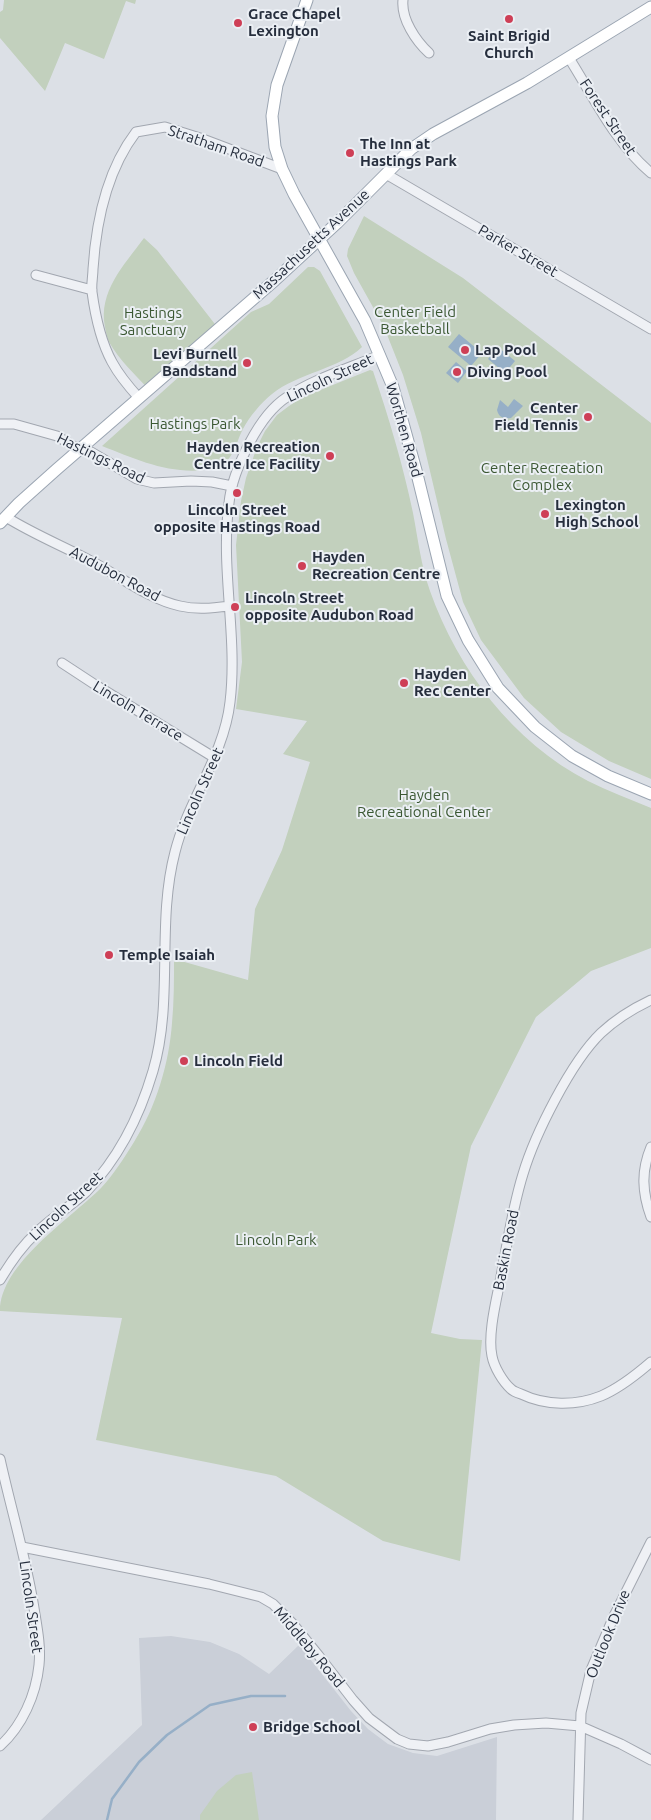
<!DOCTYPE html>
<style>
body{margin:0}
canvas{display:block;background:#dce0e6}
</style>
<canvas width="651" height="1820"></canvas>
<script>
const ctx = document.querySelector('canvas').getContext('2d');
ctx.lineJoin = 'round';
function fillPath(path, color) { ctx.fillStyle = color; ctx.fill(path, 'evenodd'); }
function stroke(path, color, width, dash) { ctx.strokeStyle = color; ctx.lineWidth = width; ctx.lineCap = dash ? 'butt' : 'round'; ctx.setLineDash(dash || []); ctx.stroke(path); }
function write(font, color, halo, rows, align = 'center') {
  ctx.font = font + ' Ubuntu,sans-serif'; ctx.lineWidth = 4; ctx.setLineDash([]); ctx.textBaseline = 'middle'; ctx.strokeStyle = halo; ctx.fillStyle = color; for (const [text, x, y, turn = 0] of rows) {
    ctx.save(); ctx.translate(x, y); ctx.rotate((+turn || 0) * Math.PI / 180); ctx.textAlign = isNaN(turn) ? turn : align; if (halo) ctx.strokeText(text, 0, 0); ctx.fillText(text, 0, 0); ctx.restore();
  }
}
fillPath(new Path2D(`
 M171,1636l39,6 29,12 30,20 30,-29 52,66 17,18 20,15 25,9 24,3 60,-19 -1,83h-455l101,-95 -3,-87z`), '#cacfd8');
fillPath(new Path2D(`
 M4,0h132l-1,4 -9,-3 -22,58 -39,-16 -20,48 -45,-53v-26l3,-2z
 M364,216l99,62 188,145v356l-42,-18 -48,-29 -37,-34 -43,-58 -18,-38 -17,-63 -25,-106 -18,-58 -19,-48 -30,-54 -7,-17 1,-7z
 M144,238l13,12 61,78 -69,62c-13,-15 -30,-30 -40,-48 -2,-4 -3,-10 -4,-15 -7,-35 19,-62 39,-89z
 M308,267h6l6,4 42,76c-23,22 -64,26 -90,47 -11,9 -23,23 -29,35 -5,9 -7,20 -13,28 -7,10 -15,11 -26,13 -36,4 -69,-11 -102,-24l149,-134 18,-8z
 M370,370l3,1c16,47 30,94 40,142 5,26 8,53 17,78 28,79 83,151 158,190 20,10 42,18 63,27v140l-60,23 -55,46 -65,129 -40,187 29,6 22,1 -22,221 -77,-20 -107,-65 -180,-36 26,-122 -122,-7c0,-47 70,-92 101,-123 13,-14 23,-30 33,-46 22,-35 35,-78 38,-119 2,-21 2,-43 2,-64l74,21 7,-71 27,-59 28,-88 -27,-8 24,-33 -71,-12 6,-47 -6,-117 5,-44 5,-23 11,-31 8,-16 12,-16 12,-9 14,-9z
 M252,1772l7,48h-59v-5l17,-24 19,-16z`), '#c2d0bd');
fillPath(new Path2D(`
 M459,334l23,19 -11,13 -23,-19z
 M498,347l17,14 -10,12 -17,-14z
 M456,362l11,9 -9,12 -12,-10z
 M514,399l9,7 -12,12c-7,1 -12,0 -14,-8l3,-10 8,7z`), '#96afc7');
stroke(new Path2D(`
 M107,1820l5,-21 27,-37 28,-27 43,-30 41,-9h34`), '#96afc7', 2.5);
const minor = new Path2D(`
 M403,0c-2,19 13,41 26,53
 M569,58c24,38 47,86 82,115
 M386,174l265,155
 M36,275l56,15
 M139,398c-10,-11 -20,-23 -27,-36 -11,-20 -17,-48 -20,-70 -1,-7 1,-16 1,-23 3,-46 14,-99 43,-137l29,-5 35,11 82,31
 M0,424h14l43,12 16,10 18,6 46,27 17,4 37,-2 21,1 20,4
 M6,517c27,17 57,29 85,44 29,15 57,38 89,45 17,4 33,2 50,0
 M62,663l32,21 121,74
 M651,1000c-19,9 -35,19 -50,33 -30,29 -66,101 -78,141 -10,32 -15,65 -21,97 -4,23 -15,62 -10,85 2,11 11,26 19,33 2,2 7,4 10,5 25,12 55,12 80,2 19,-8 35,-21 50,-34
 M651,1147c-10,24 -9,45 0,70
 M0,1280c10,-17 22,-34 36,-47 15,-15 34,-26 50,-41 32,-33 54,-77 67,-121 21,-71 3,-147 22,-219 13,-52 49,-96 55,-150 8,-66 -10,-133 -1,-199 2,-21 11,-42 21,-61 9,-17 20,-34 37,-45 26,-18 63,-29 93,-42
 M0,1459c11,50 26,99 34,149 3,19 7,38 5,57 -3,30 -17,61 -39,81
 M22,1547l187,37 52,13 12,7 20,20 26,32 34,44 16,18 28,21 12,5 19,2 20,-4 42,-13 24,-4 32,-2 34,3 41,18 30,16
 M578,1820l3,-107 10,-43 23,-54 37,-74`);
const major = new Path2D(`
 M307,0l-30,85 -5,31 3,31 7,22 12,25 71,127 28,66 24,87 30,122 21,44 30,48 37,39 37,29 36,20 43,18
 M0,523l19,-20 38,-34 218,-189 62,-57 74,-74 22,-15 94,-51 124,-76`);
stroke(minor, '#a2a7b0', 11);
stroke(major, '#9ba5b2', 13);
stroke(minor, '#eff1f5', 9);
stroke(major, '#fff', 11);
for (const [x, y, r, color] of [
 [509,19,5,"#ce3f56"],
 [238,23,5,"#ce3f56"],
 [350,153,5,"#ce3f56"],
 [465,350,5,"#ce3f56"],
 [247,363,5,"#ce3f56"],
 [457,372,5,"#ce3f56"],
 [588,417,5,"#ce3f56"],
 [330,456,5,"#ce3f56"],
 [237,493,5,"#ce3f56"],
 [545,514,5,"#ce3f56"],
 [302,566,5,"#ce3f56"],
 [235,607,5,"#ce3f56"],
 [404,683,5,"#ce3f56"],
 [109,955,5,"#ce3f56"],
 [184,1061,5,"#ce3f56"],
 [253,1727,5,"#ce3f56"]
]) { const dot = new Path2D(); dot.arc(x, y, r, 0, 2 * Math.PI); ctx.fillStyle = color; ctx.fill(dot); stroke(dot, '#ebeff4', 2); }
write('bold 15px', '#262e3d', '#ebeff4', [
 ["Grace Chapel",248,14],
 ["Lexington",248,31],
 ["Saint Brigid",509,36,"center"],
 ["Church",509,53,"center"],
 ["The Inn at",360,144],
 ["Hastings Park",360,161],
 ["Lap Pool",475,350],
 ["Levi Burnell",237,354,"right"],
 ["Bandstand",237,371,"right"],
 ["Diving Pool",467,372],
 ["Center",578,408,"right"],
 ["Field Tennis",578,425,"right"],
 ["Hayden Recreation",320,447,"right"],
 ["Centre Ice Facility",320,464,"right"],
 ["Lexington",555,505],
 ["High School",555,522],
 ["Lincoln Street",237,510,"center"],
 ["opposite Hastings Road",237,527,"center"],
 ["Hayden",312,557],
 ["Recreation Centre",312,574],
 ["Lincoln Street",245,598],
 ["opposite Audubon Road",245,615],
 ["Hayden",414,674],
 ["Rec Center",414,691],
 ["Temple Isaiah",119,955],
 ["Lincoln Field",194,1061],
 ["Bridge School",263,1727]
], 'left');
write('15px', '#262e3d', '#ebeff4', [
 ["Forest Street",608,117,56],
 ["Stratham Road",216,146,19],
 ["Massachusetts Avenue",311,244,-43],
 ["Parker Street",518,251,30],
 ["Lincoln Street",330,378,-25],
 ["Worthen Road",404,430,74],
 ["Hastings Road",101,458,26],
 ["Audubon Road",115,574,28],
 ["Lincoln Terrace",138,711,31],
 ["Lincoln Street",200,791,-66],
 ["Lincoln Street",66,1206,-43],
 ["Baskin Road",506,1250,-79],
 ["Lincoln Street",31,1607,82],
 ["Outlook Drive",608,1634,-68],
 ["Middleby Road",309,1647,50]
]);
write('15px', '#3b5833', '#ebeff4', [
 ["Center Field",415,312],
 ["Basketball",415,329],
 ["Hastings",153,313],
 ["Sanctuary",153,330],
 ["Hastings Park",195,424],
 ["Center Recreation",542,468],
 ["Complex",542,485],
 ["Hayden",424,795],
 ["Recreational Center",424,812],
 ["Lincoln Park",276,1240]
]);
</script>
